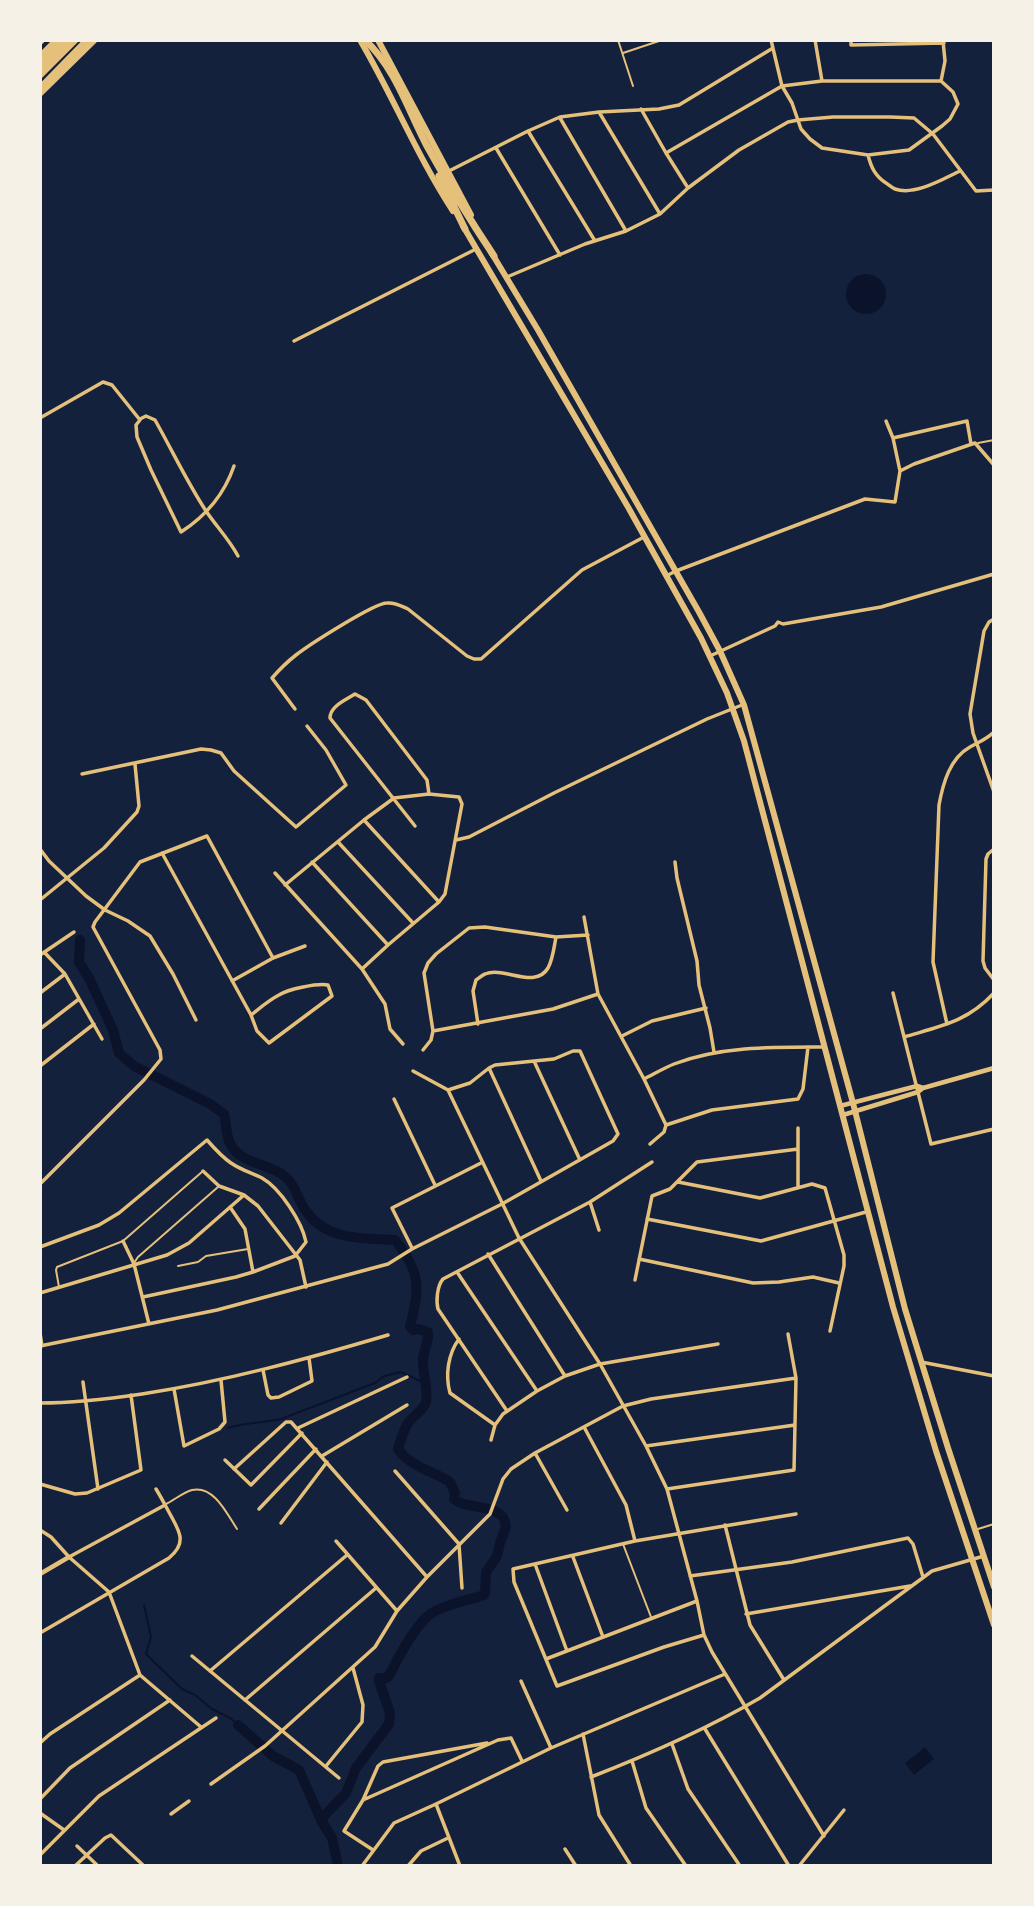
<!DOCTYPE html>
<style>
body{margin:0}
#map{position:relative;width:1034px;height:1906px;overflow:hidden;background:#14213d;font-family:"Noto Sans",sans-serif}
canvas{display:block}
.frame{position:absolute;inset:0;border:42px solid #f6f1e7;pointer-events:none}
</style>
<div id="map">
<canvas width="1034" height="1906"></canvas>
<div class="frame"></div>
</div>
<script>
const ctx = document.querySelector('canvas').getContext('2d');
ctx.lineJoin = 'round';
function fillPath(path, color) { ctx.fillStyle = color; ctx.fill(path, 'evenodd'); }
function stroke(path, color, width, dash) { ctx.strokeStyle = color; ctx.lineWidth = width; ctx.lineCap = dash ? 'butt' : 'round'; ctx.setLineDash(dash || []); ctx.stroke(path); }
fillPath(new Path2D(`
 M846 294a20 20 0 1 1 40 0a20 20 0 1 1-40 0Z
 M925,1747l9,12 -20,16 -9,-12z`), '#0b132b');
stroke(new Path2D(`
 M228,1428c19,-6 34,-5 53,-9l94,-36 9,-7 17,-4 23,11
 M144,1605l7,32 -5,17 36,35 13,6 17,14 18,9 8,7`), '#0b132b', 2);
stroke(new Path2D(`
 M80,940l-1,22 10,16 24,52 6,23 15,13 76,38 14,10c2,8 2,18 5,27 8,22 38,22 54,34 13,9 14,24 23,36 20,30 58,27 89,29 26,33 25,47 15,86l3,4 5,-1 10,3c1,10 -4,17 -5,27 -1,13 6,32 3,43 -2,8 -13,14 -18,21 -5,8 -7,17 -10,26 12,18 35,22 52,33l5,11 -1,6c12,10 39,6 48,17 3,3 3,7 4,11l-6,16 -3,13 -11,16 -1,21 -1,2c-17,6 -36,8 -52,18 -15,9 -35,46 -43,63l-3,2h-7v3l11,32 -1,11 -33,44 -10,25 -23,24 -1,5
 M238,1725l35,31 26,14 23,52 10,16 5,23v5`), '#0b132b', 10);
stroke(new Path2D(`
 M618,40l15,46
 M623,53l39,-13
 M978,443l16,-3
 M134,1263l4,-6 80,-70
 M178,1266l20,-4 8,-6 42,-7
 M59,1287l-3,-17 1,-3 66,-26 80,-70
 M166,1504c8,-4 18,-12 26,-14 22,-5 35,24 45,39
 M978,1529l16,-5
 M623,1544l28,73`), '#e5c07b', 2);
stroke(new Path2D(`
 M815,40l7,41
 M851,40v5l93,-2
 M941,81l4,-20 -2,-20
 M641,109l25,44 22,35
 M599,112l61,102
 M560,118l66,113
 M528,131l67,110
 M496,148l64,107
 M666,153l116,-67 40,-5h119l12,11 5,12 -8,15 -8,7 -33,24 -41,5 -46,-7 -12,-9 -9,-10 -9,-26 -10,-17 -11,-46
 M868,155c3,12 7,21 18,28 3,2 6,5 9,6 20,7 48,-10 65,-18
 M447,172l81,-41 32,-14 39,-5 60,-3 20,-4 94,-57
 M507,277l78,-33 41,-13 34,-17 28,-26 51,-38 49,-28 10,-2 35,-3h57l24,1 19,16 43,57 18,-1
 M294,341l182,-92
 M40,418l63,-36 9,3 28,35
 M140,419l6,-3 9,4c17,30 32,62 51,91 10,15 23,28 32,45
 M140,420l-4,5 1,12 14,33 30,62c25,-16 43,-37 53,-66
 M893,438l74,-17 4,23
 M900,471l14,-7 61,-21 19,22
 M666,576l10,-5 189,-72 30,3 5,-31 -7,-33 -7,-17
 M994,619l-5,3 -5,9 -14,83 3,19 21,59
 M710,656l65,-30 3,-4 5,2 98,-17 113,-33
 M295,709l-23,-31c7,-8 15,-16 24,-23 13,-10 78,-52 91,-52 8,-1 14,3 21,6l59,47 7,3h7l101,-89 62,-33
 M82,774l119,-25 10,1 10,3 13,18 62,56 50,-42 -20,-35 -19,-24
 M364,820l75,82
 M415,826l-85,-108c0,-12 16,-18 25,-24l11,6 61,80 2,14
 M456,840l13,-3 85,-44 153,-74 35,-14
 M338,842l75,81
 M40,849l9,12 37,35 19,14 23,11 22,15 23,38 23,46
 M994,849l-6,5 -2,5 -3,102 2,7 9,12
 M162,853l89,162 6,16 12,12 63,-47 -4,-11c-10,-2 -40,4 -49,10 -10,5 -19,13 -28,20
 M312,862l76,83
 M675,862l2,16 20,83 2,24 11,43 4,24
 M275,873l87,96 23,35 5,25 13,15
 M285,885l79,-65 30,-22 35,-4 30,3 3,7 -17,90 -6,8 -51,43 -26,24
 M40,900l64,-52 33,-36 2,-6 -4,-42
 M584,917l14,77 46,85 22,46 -2,7 -14,12
 M44,952l21,22 37,65
 M40,955l34,-23
 M232,981l41,-23 32,-12
 M40,993l25,-19
 M893,993l38,151 63,-15
 M478,1024l-5,-33 3,-11c3,-2 6,-5 9,-6 19,-8 50,16 63,-6 5,-9 6,-21 8,-31
 M947,1024l-14,-62 6,-157c4,-22 11,-47 31,-58 9,-5 17,-8 24,-15
 M40,1029l39,-30
 M433,1031l120,-22 45,-15
 M622,1036l30,-15 54,-13
 M904,1037c37,-11 63,-15 90,-44
 M423,1050l8,-10 2,-9 -9,-58 4,-10 8,-9 33,-26 16,-1 71,10 32,-2
 M534,1061l46,99
 M40,1066l54,-42
 M489,1068l52,113
 M644,1079c10,-5 20,-11 30,-15 48,-18 100,-17 151,-17
 M448,1090l71,148 81,126 46,82 21,43 30,112 7,34 8,17 112,184
 M394,1099l41,86
 M666,1125l46,-15 86,-11 5,-10 5,-42
 M203,1171l16,15 25,9 14,11 42,54 6,27
 M678,1182l82,16 52,-14 13,4 19,67v11l-14,65
 M40,1184l104,-104 17,-21 -1,-9 -67,-123 2,-5 45,-60 67,-26 66,122
 M798,1187v-59
 M590,1202l9,28
 M230,1207l15,22 8,43
 M647,1219l114,22 105,-29
 M123,1241l11,23 15,60
 M40,1247l59,-22 20,-12 88,-73c7,8 15,17 24,23 10,7 21,10 31,15 18,10 40,44 44,64l-11,14 -42,16 -17,5 -93,20
 M412,1248l-20,-40 89,-45
 M488,1254l77,122
 M639,1259l114,24 26,-1 34,-5 26,6
 M457,1272l80,119
 M635,1280l17,-84 18,-7 27,-27 101,-13
 M40,1293l127,-38 22,-12 55,-48
 M40,1333l2,13
 M459,1339c-11,15 -14,36 -9,54l45,32
 M40,1346l177,-36 171,-46 24,-15 90,-45 111,-63 5,-7 -38,-83h-7l-19,8 -59,6 -6,3 -19,15 -22,7 -35,-19
 M921,1362l73,14
 M263,1370l5,25 3,3 8,-1 33,-16 -3,-23
 M83,1382l15,107
 M174,1389l10,57 35,-17 6,-7 -4,-42
 M40,1403c35,0 68,-4 102,-9 84,-13 165,-35 246,-59
 M507,1411l-69,-102c-2,-8 -1,-23 5,-30l147,-77 62,-40
 M584,1427l42,78 9,36
 M298,1428l109,-51
 M491,1440l4,-15 8,-11 34,-23 28,-15 35,-12 118,-20
 M646,1446l149,-21
 M535,1453l32,57
 M322,1456l85,-51
 M225,1460l26,25 51,-52
 M234,1469l52,-47h5l136,155
 M395,1471l64,73 3,44
 M40,1484l35,10 12,-1 54,-23 -10,-75
 M667,1489l127,-19 2,-92 -8,-44
 M259,1509l57,-60
 M281,1523l46,-61
 M725,1525l25,100 34,55
 M40,1530l11,7 18,20 40,35 31,83 61,52
 M336,1541l61,70
 M69,1557l96,-52
 M573,1557l30,80
 M535,1564l32,87
 M690,1576l102,-14 116,-24 5,6 10,33
 M746,1614l164,-28
 M40,1633l129,-75c19,-16 10,-27 1,-44 -5,-9 -9,-17 -14,-25
 M704,1635l-40,12 -107,39 -43,-104 -1,-13 122,-28 161,-27
 M192,1656l147,122
 M546,1659l151,-58
 M210,1671l137,-116
 M521,1681l30,67
 M245,1700l131,-112
 M705,1729l84,137
 M583,1734l16,81 32,51
 M40,1743l10,-9 90,-59
 M672,1744l16,45 52,77
 M632,1761l14,47 40,58
 M326,1766l36,-44 1,-17 -10,-37
 M591,1777c59,-23 114,-47 169,-79l172,-127 52,-15
 M211,1784l54,-38 110,-99 22,-36 30,-34 63,-63 13,-35 8,-10 24,-16 88,-47 28,-7 145,-21
 M40,1799l30,-31 100,-68
 M363,1800l15,-34 5,-4 104,-19
 M436,1804l24,62
 M40,1813l24,17
 M171,1814l18,-13
 M77,1846l21,20
 M565,1849l11,17
 M373,1850l-29,-19 19,-31 135,-60 13,-2 11,23
 M40,1855l59,-59 117,-78
 M75,1866l30,-28 6,-3 33,31
 M362,1866l32,-43 42,-19 115,-56 174,-74
 M408,1866l13,-15 27,-13
 M799,1866l45,-56`), '#e5c07b', 3.5);
stroke(new Path2D(`
 M840,1106l77,-20 6,2 71,-20
 M843,1115l75,-23 5,-4
 M40,1574l29,-17`), '#e5c07b', 4.5);
stroke(new Path2D(`
 M40,43l3,-3
 M40,87l46,-47`), '#e5c07b', 5);
stroke(new Path2D(`
 M360,40c33,56 57,116 93,171
 M378,40l93,175
 M463,226l165,281 73,131 26,55 17,48 149,566 43,144 58,174
 M491,252l47,78 161,282 21,39 24,54 109,398 52,206 43,139 46,139`), '#e5c07b', 6);
stroke(new Path2D(`
 M365,40c31,29 43,70 62,106 21,38 43,74 67,110
 M40,57l17,-17
 M40,67l26,-27
 M40,75l35,-35
 M40,93l54,-53
 M439,176l26,53`), '#e5c07b', 7);
</script>
